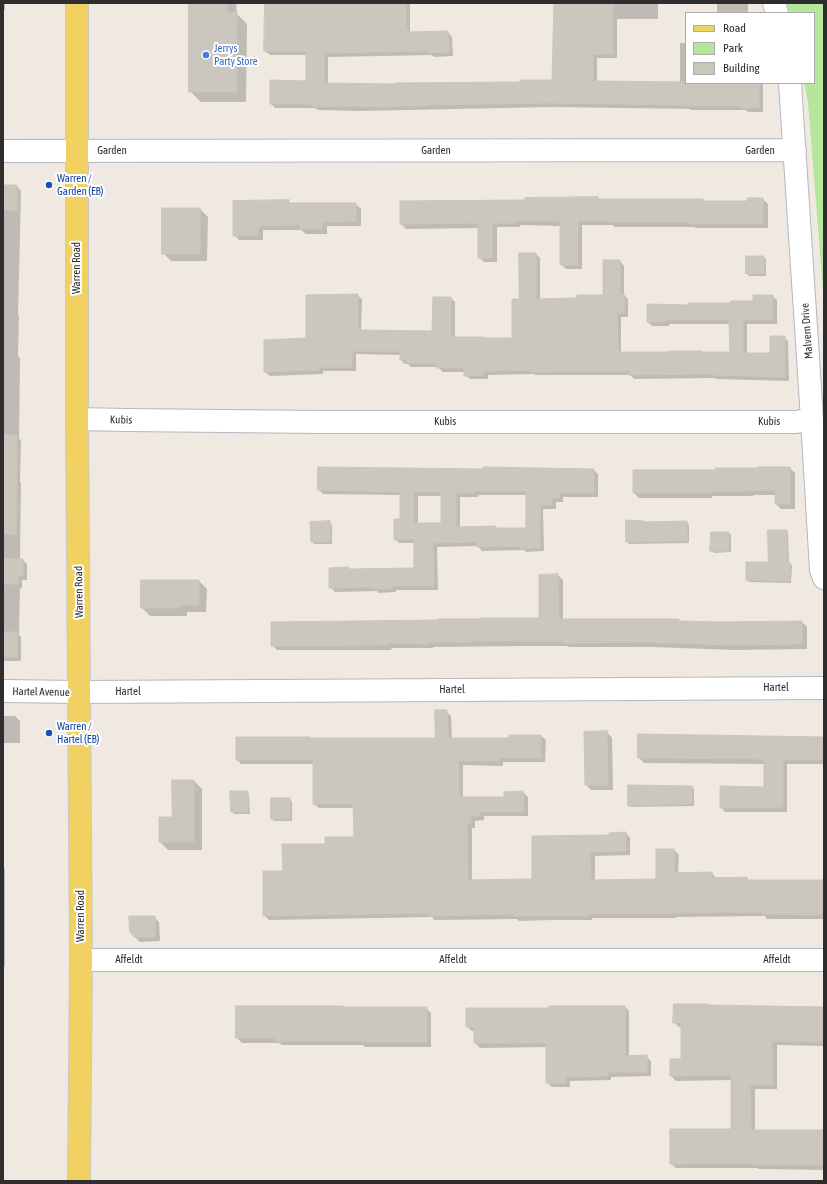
<!DOCTYPE html>
<style>
body{margin:0}
#map{position:relative;width:827px;height:1184px;overflow:hidden;background:#efe9e1;font-family:"Asap Condensed",sans-serif}
canvas{display:block}
.frame{position:absolute;inset:0;border:4px solid #2e2e2e;pointer-events:none}
.legend{position:absolute;left:685px;top:12px;width:130px;height:72px;box-sizing:border-box;background:#fff;border:1px solid #ababab;margin:0;padding:5px 7px;list-style:none;font-size:12px;color:#2e2e2e}
.legend li{display:flex;align-items:center;gap:8px;height:20px}
.legend b{width:20px;border:1px solid #ababab}
</style>
<div id="map">
<canvas width="827" height="1184"></canvas>
<div class="frame"></div>
<ul class="legend">
<li><b style="height:5px;background:#f2d163"></b>Road</li>
<li><b style="height:11px;background:#b6e59e"></b>Park</li>
<li><b style="height:11px;background:#cbc7bf"></b>Building</li>
</ul>
</div>
<script>
const ctx = document.querySelector('canvas').getContext('2d');
ctx.lineJoin = 'round';
function fillPath(path, color) { ctx.fillStyle = color; ctx.fill(path, 'evenodd'); }
function stroke(path, color, width, dash) { ctx.strokeStyle = color; ctx.lineWidth = width; ctx.lineCap = dash ? 'butt' : 'round'; ctx.setLineDash(dash || []); ctx.stroke(path); }
function write(font, color, halo, rows, align = 'center') {
  ctx.font = font + ' "Asap Condensed",sans-serif'; ctx.lineWidth = 4; ctx.setLineDash([]); ctx.textBaseline = 'middle'; ctx.strokeStyle = halo; ctx.fillStyle = color; for (const [text, x, y, turn = 0] of rows) {
    ctx.save(); ctx.translate(x, y); ctx.rotate((+turn || 0) * Math.PI / 180); ctx.textAlign = isNaN(turn) ? turn : align; if (halo) ctx.strokeText(text, 0, 0); ctx.fillText(text, 0, 0); ctx.restore();
  }
}
fillPath(new Path2D(`
 M787,3h37v300l-16,-201 -4,-19h10v-70h-25z`), '#b6e59e');
fillPath(new Path2D(`
 M3,3h2v7l-2,1z
 M190,3h46l1,11 10,10 -1,78h-45l-11,-11z
 M265,3h145v30l38,-1 4,5 1,19 -19,1 -2,-2 -104,2v27l68,1 125,-2 32,-2 1,-78h104v16h-41v39h-20v24h83v-39h6v40h77v29h-15l-2,-2h-55l-1,-1 -138,-2 -193,4 -41,-1 -3,-2h-40l-4,-4 36,-22v-27h-37l-5,-4z
 M717,3h31v10h-31z
 M3,186h14l4,5 -3,124h1l-1,41 2,2 -1,81 2,1 -1,42 1,1 -1,77h3l4,4v16h-5v8h-2l-1,47 2,2v24h-18z
 M598,198l1,2h103l3,2h43l15,-3 5,5v24h-72l-2,-1h-80l-1,-2h-31v44h-16l-5,-5v-38l-41,-1v2h-23v35h-13l-5,-5v-29l-73,1 -5,-5 125,-23z
 M288,201l4,3h64l5,5v17h-34v8h-21l-5,-4h-38v10h-24l-5,-5z
 M163,209h37l8,8 -1,44h-36l-8,-8z
 M536,254l4,4v42l38,-1 26,-3 16,-35 4,5v29l4,4v18h-7v36h110l-1,-29h-61v2h-17l-4,-4 41,-16 65,-4 18,-6 5,4v24h-30v30h24l13,-17 4,4 1,40 -73,-2 -1,-1 -81,1 -4,-4h-95l-1,-1 -46,1v4h-18l-5,-4v-3h-22l-5,-5h-27l-3,-3h-3l-4,-4v-5l-45,-1v17h-33v3l-53,2 -5,-4 42,-33 50,-44 5,4 -1,32 72,1 18,-34 4,4v36l58,1 7,-39z
 M763,257l3,2v17h-17l-2,-3z
 M319,468l275,2 4,4v23h-35v5h-7v7h-13l1,42 -18,1 -2,-2 -42,1 -4,-5 -41,1 1,43h-42v2l-18,1 -1,-2 -42,1 -5,-5 20,-17 65,-1v-26h-16l-4,-4 6,-19v-25l-78,-1 -4,-4zM478,495h49v34l-67,-1v-31h18zM418,496h24v28h-24z
 M790,468l5,5v36h-14l-5,-5v-9h-23v1h-41v2h-73l-5,-5 83,-22z
 M329,522l3,3v19h-18l-2,-3z
 M644,522l1,1 42,-1 2,3v18l-60,1 -2,-3z
 M786,531l2,2 1,30 3,2 -1,18 -42,-1 -2,-2 22,-17z
 M729,533l2,2v17l-17,1 -3,-3z
 M558,575l5,5v40h115l2,2 40,1 82,-1 5,5v22l-72,1 -83,-3h-83l-1,-1h-42l-93,1v1h-41l-1,2h-114l-5,-5 268,-26z
 M199,581l8,8 -1,23h-19v4h-37l-8,-8z
 M446,711l5,5 1,23h58l31,-3 5,4 -1,22h-42v4l-40,-1v33h42l18,-6 5,5v19h-44v4l-9,1v7h-3v53l61,-1 77,-44 16,-3 4,5v17l-35,1v25l62,-1 17,-30 5,5 -1,19 34,-1 4,5h30l3,3h75v38h-57l-2,-3 -89,1v1h-84v2h-39l-34,1 -2,-2 -83,1 -2,-3 -163,3 -5,-5 20,-43 42,-27 29,-7 -1,-30h-35l-5,-4v-40h-73l-4,-4 74,-21h125z
 M3,716h12l5,5v22h-17z
 M607,732l5,6 1,52h-22l-5,-5 -1,-52z
 M824,738v26h-37v48h-62l-4,-5 44,-19v-24l-121,-1 -5,-5z
 M194,781l8,8v61h-34l-8,-8z
 M692,787l2,2v17l-63,1 -2,-2z
 M247,792l2,3 1,19h-16l-2,-3z
 M290,799l2,3v19h-18l-2,-3z
 M3,866l2,3v98h-2z
 M154,917l5,5 1,19 -20,1 -5,-5z
 M709,1006l115,2v38l-47,-1v44h-22v42h68v-1h1v40l-65,-1 -2,-1h-81l-5,-4 61,-34v-50l-56,1 -5,-5 11,-16v-33h-3l-5,-5z
 M302,1007h41l2,1h81l5,5v34h-66l-2,-2h-81l-3,-2h-37l-5,-5z
 M625,1007l4,4v45h17l5,5v15l-40,1v3l-41,1v6h-18l-5,-5v-35l-67,1 -5,-5v-12h-3l-5,-4 83,-18z`), '#0003');
const building = new Path2D(`
 M189,3h38v10l10,-1v80h-48z
 M265,3h141v27h2v2l40,-1 1,21 -21,1v-2l-104,2v30l71,1v-1l125,-1v-2h32l2,-77h59v51h-20v27l93,1v1h73v25h-17v-2h-57l1,-1 -139,-2 -119,2v1h-42v1l-74,-1v-2h-42v-24l36,1v-30h-42z
 M3,185h14v26l-14,-1z
 M598,197v2h105v2h44v-3h16v26h-73v-2h-81v-1h-31v44h-18v-44h-45v2h-23v35h-14v-35l-78,1v-23l125,-1v-2z
 M289,200v3h67v18l-34,1v7h-22v-4l-42,1v9l-25,1v-35z
 M162,208h38v46h-38z
 M519,253h17v46l41,-1v-3h26v-35h17v34h4v19h-7l1,39h51v-1h33v1h28l-1,-32h-64v2h-18v-18l41,1v-2h43v-2h22v-6h20v25h-30v33h27v-17h15v41l-74,-2v-1l-82,1v-4l-99,1v-2l-46,1v4l-20,1v-8h-27v-5h-31v-3h-6v-9h-48v16h-33v3l-55,2v-32l42,-2v-43l52,-1v36l74,1 1,-34h18v40h33v1h28v-39h7z
 M746,256h18v18h-18z
 M3,435h14l-1,100 -13,-1z
 M318,467l165,2v-2l111,2v24h-35v5h-7v7h-12v43h-19v-2l-44,1v-5l-44,1 1,43h-42v3h-19v-2l-44,1v-20l19,-1 1,2 65,-1v-29l-20,1v-21h6v-27l-82,-2zM474,491h52v37h-30v-2l-40,1v-34h18zM414,492h27v31h-27z
 M758,467h32v37h-15v-14l-68,2v1h-74v-23h83l-1,-2h43z
 M626,520l18,1v1l43,-1v20l-61,1z
 M330,521v21h-19l-1,-20z
 M768,530h19v32h3v19l-44,-1v-18h22z
 M711,532h18v19h-19z
 M3,559h20v17h-5v8h-15z
 M558,574l1,45h120v2l41,1 82,-1v23l-73,1 -83,-3 -83,1v-2h-93v1h-41v2l-42,-1v2l-116,1v-24l167,-2v-1h42v-1h59v-43z
 M141,580h58v25h-20l1,3h-39z
 M3,632h14v25h-14z
 M435,710h12l1,28h61v-3h32v23h-42v3h-40v36h45v-5l19,-1 1,21h-44v4h-9v7h-4l1,57 64,-1v-43l77,-1v-2l17,-1v19l-36,1 1,28 65,-1v-30h18v24l38,-1v6l35,-1v3h77v35l-62,-1v-2l-91,1v1h-83v2h-74v-2l-85,2v-3l-166,3v-45h20l-1,-27h43v-7h29l-1,-33h-40v-44h-77v-23h74v1h125z
 M607,731l1,54h-23l-1,-53z
 M638,734l186,3v23h-41v47l-63,1v-22l44,1v-28l-126,-1z
 M172,780h22v62h-35v-25h13z
 M628,785l64,1v18l-64,2z
 M230,791h18v21h-17z
 M271,798h19v21h-19z
 M129,916h26v21h-21l-4,-5z
 M674,1004h34v1l116,2v35l-52,-1 1,44h-23l1,45h73v35h-71v-2l-83,1v-35h61v-54l-61,1v-17h11v-37l-8,1z
 M236,1006h107v1h84v35h-68v-1h-84v-3h-39z
 M549,1006h76v50l22,-1v17h-40v4l-41,1v6h-20v-40h-72v-16h-8v-19h83z`);
fillPath(building, '#cbc7bf');
stroke(building, '#cbc5ba', 1);
const minor = new Path2D(`
 M774,3l3,10
 M790,83l22,336 9,151 3,8
 M3,151l792,-1
 M77,419l49,1 196,2h474l16,-3
 M3,691l77,1 744,-4
 M81,960h743`);
const major = new Path2D(`
 M77,3v416l4,541 -2,221`);
stroke(minor, '#b4b7c1', 24);
stroke(major, '#c9c9c9', 24);
stroke(minor, '#fff', 22);
stroke(major, '#f2d163', 22);
for (const [x, y, r, color] of [
 [206,55,4,"#3f7fe0"],
 [49,185,4,"#1a4fb4"],
 [49,733,4,"#1a4fb4"]
]) { const dot = new Path2D(); dot.arc(x, y, r, 0, 2 * Math.PI); ctx.fillStyle = color; ctx.fill(dot); stroke(dot, '#fff', 1.5); }
write('11px', '#366cbe', '#fff', [
 ["Jerrys",214,49],
 ["Party Store",214,62]
], 'left');
write('11px', '#2e2e2e', '#fff', [
 ["Garden",112,151],
 ["Garden",436,151],
 ["Garden",760,151],
 ["Warren Road",77,268,-90],
 ["Malvern Drive",807,331,-94],
 ["Kubis",121,420,1],
 ["Kubis",445,422],
 ["Kubis",769,422],
 ["Warren Road",79,592,-91],
 ["Hartel",776,688],
 ["Hartel",452,690],
 ["Hartel Avenue",41,692,1],
 ["Hartel",128,692],
 ["Warren Road",81,916,-90],
 ["Affeldt",129,960],
 ["Affeldt",453,960],
 ["Affeldt",777,960]
]);
write('11px', '#164399', '#fff', [
 ["Warren /",57,179],
 ["Garden (EB)",57,192],
 ["Warren /",57,727],
 ["Hartel (EB)",57,740]
], 'left');
</script>
